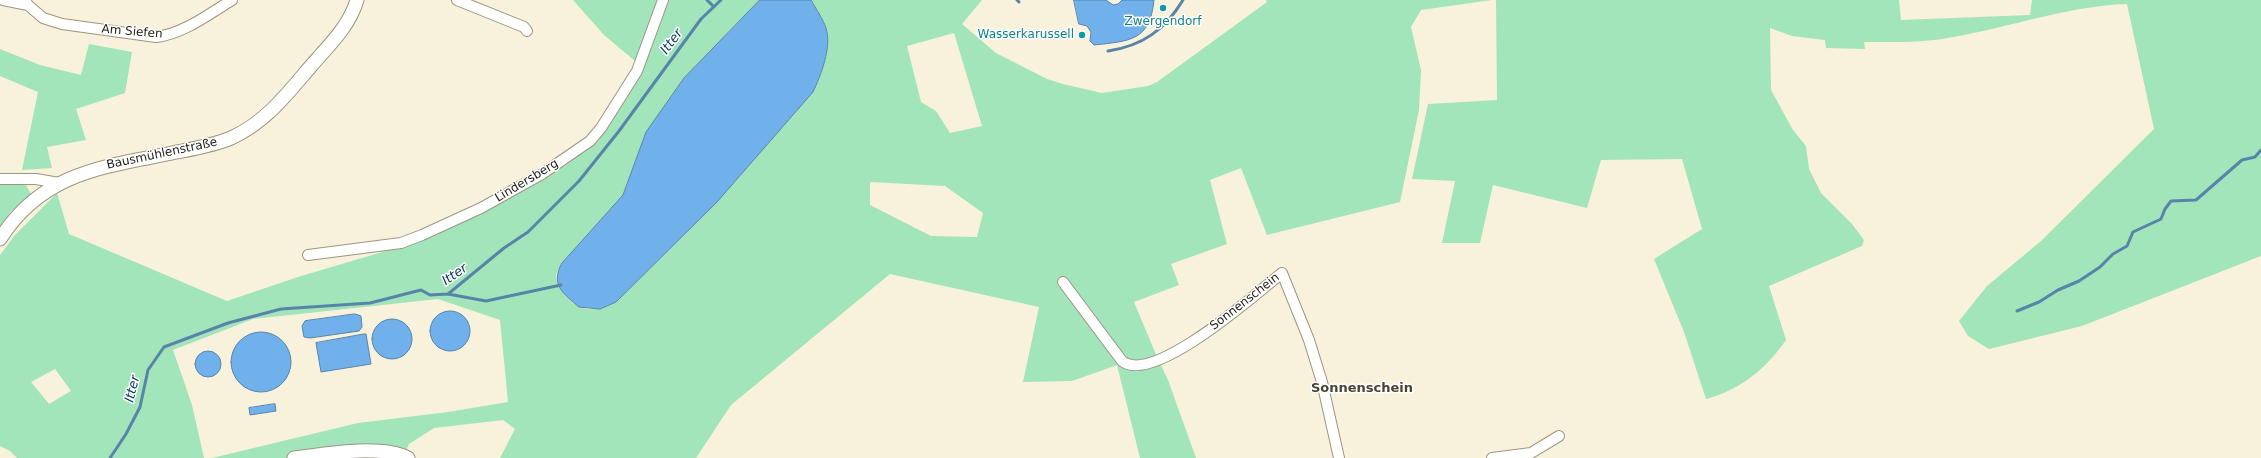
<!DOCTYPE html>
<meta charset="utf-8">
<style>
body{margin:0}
canvas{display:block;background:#f8f1db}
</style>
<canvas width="2261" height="458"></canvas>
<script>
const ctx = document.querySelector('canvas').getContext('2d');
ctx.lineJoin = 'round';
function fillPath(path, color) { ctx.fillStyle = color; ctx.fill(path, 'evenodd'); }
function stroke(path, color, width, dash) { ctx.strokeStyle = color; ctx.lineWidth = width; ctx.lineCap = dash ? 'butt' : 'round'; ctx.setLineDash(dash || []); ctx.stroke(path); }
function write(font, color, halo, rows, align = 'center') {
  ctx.font = font + ' "DejaVu Sans",sans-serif'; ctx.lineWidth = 3; ctx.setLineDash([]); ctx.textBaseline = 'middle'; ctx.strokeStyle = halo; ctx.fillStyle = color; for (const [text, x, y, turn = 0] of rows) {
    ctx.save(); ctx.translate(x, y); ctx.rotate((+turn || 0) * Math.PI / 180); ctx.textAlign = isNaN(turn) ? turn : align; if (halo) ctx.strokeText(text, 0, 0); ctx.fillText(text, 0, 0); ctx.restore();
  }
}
fillPath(new Path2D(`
 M573,0h187l-76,78 -38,54 -23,63 -61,68c-2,4 -5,8 -6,12 0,15 17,33 32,34 11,1 19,-3 28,-7l101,-100 96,-110c8,-17 19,-45 13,-64 -3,-9 -10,-19 -15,-28h171l-20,24 34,29 51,26 16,5 39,9 46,-7 9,-4 110,-80 -1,-2h226l-71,10 -10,17 10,43 -2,40 -19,92 -133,33 -26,-67 -31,12 17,64 -56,20 8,21 -45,17 23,55 11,23 28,78h-56l-23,-93 -45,16 -49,1 16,-75 -149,-33 -159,131 -35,53h-196l15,-29 -12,-9 -69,8 -25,16 -7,14h-190l146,-35 90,-11 60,-10 -8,-82 -62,-21 -185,20 -80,31 19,55 12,53h-187l-7,-7 -10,-5v-191l15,-20 42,-42 12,41 158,67 71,-24 111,-33 115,-56 45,-25 14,-12 38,-44 21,-33 -7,-13 -31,-26zM954,33l28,93 -32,7 -14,-22 -15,-9 -14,-56zM870,182l75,4 38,27 -6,24 -46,-1 -61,-31zM55,369l16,22 -22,13 -18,-22z
 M1496,0h403l2,20 129,-5 2,-15h229v256l-179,70 -93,23 -21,-13 -9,-15 28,-35 54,-45 113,-112 -27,-125c-59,2 -116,23 -174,33 -29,6 -59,5 -89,5l1,7 -39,-1 -1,-8 -33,-4 -22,-8 1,62 22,40 13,16 3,23 12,24 31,31 12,16 -2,6 -93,40 17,54c-20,29 -46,50 -80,59l-22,-67 -30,-73 48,-30 -20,-70 -81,1 -14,48 -94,-23 -13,58h-38l13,-62 -43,-2 16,-75 69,-4z
 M89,44l43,8 -7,41 -49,16 10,31 -39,7 5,21 -30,2 16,-78 -38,-16v-27l40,16 41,10z
 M0,185h26l5,9 -20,17 -11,17z`), '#a2e5bb');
const water = new Path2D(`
 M760,0h51c5,9 12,19 15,28 6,19 -5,47 -13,64l-96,110 -101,100 -16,7 -21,-2c-16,-13 -29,-23 -17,-44l61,-68 23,-63 38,-54z
 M1074,0h32l7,5 5,-1 4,-4h32c-4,41 -24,41 -60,45l-4,-4 1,-9 -4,-6 -8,-2z
 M430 331a20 20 0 1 1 40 0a20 20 0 1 1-40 0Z
 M355,314l6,2 1,11 -3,4 -49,7 -6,-1 -2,-11 3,-5z
 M372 339a20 20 0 1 1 40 0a20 20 0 1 1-40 0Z
 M231 362a30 30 0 1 1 60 0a30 30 0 1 1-60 0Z
 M364,334h2l5,30 -50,8 -5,-29z
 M195 364a13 13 0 1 1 26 0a13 13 0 1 1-26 0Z
 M275,404l1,7 -26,4 -1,-7z`);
fillPath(water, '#71b1eb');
stroke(water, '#5884aa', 1);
stroke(new Path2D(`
 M707,0l7,7
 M1017,0l2,2
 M1108,51c34,-5 57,-21 75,-51
 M448,294l38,7 75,-16
 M2017,311l22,-9 19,-12 21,-9 21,-14 13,-13 14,-8 6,-14 28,-13 4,-10 6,-8 25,-1 46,-40 13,-3 6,-7
 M110,458l16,-24 14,-27 8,-37 16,-23 64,-24 53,-14 89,-6 51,-13 9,5 18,-1 56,-46 24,-16 51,-51 40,-50 82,-112 20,-19`), '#5884aa', 3);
const minor = new Path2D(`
 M3,0l25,5 -3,-5
 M457,0l67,27 3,4
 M28,5l15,13 19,6 94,13c27,-3 53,-23 76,-37
 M0,179h36l23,4
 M308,255l93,-12 21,-8 59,-27 61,-34 48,-33 11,-13 36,-57 26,-71
 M1063,282l59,79c31,25 135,-68 160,-88l27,67 13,42 17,76
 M1492,458l39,-5 28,-17`);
const tertiary = new Path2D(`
 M0,239c42,-66 102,-72 172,-86 20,-4 40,-7 59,-15 34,-15 56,-44 80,-72 18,-21 38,-39 46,-66
 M294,458c31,-4 86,-14 114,0`);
stroke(minor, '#9c9681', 12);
stroke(tertiary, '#9c9681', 15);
stroke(minor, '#fff', 10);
stroke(tertiary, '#fff', 13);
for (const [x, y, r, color] of [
 [1163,8,4,"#0f9aa8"],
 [1082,35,4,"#0f9aa8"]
]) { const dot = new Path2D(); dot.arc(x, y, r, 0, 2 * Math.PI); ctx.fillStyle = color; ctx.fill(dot); stroke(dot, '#fff', 1.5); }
write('12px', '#0d838f', '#fff', [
 ["Zwergendorf",1163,22],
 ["Wasserkarussell",1074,35,"right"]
]);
write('12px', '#1d1b13', '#fff', [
 ["Am Siefen",132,32,5],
 ["Bausmühlenstraße",162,154,-12],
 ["Lindersberg",527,181,-31],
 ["Sonnenschein",1245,302,-38]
]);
write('italic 13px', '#04365b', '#fff', [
 ["Itter",672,42,-53],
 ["Itter",455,275,-35],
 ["Itter",133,389,-76]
]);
write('bold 13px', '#494331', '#fff', [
 ["Sonnenschein",1362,389]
]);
</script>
